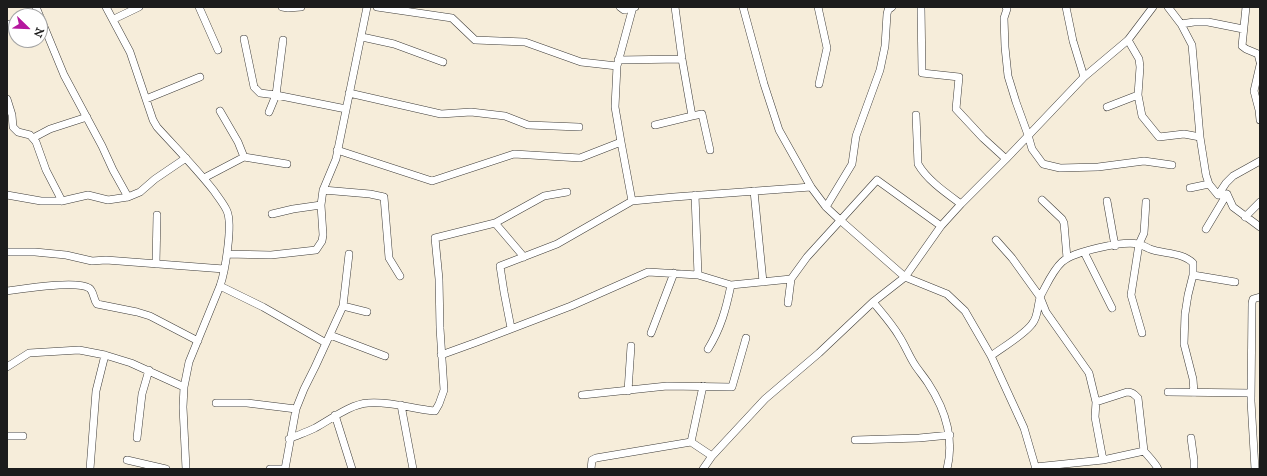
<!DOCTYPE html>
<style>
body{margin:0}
#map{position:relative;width:1267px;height:476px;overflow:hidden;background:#f6edda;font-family:"IM FELL Great Primer",serif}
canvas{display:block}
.frame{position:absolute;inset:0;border:8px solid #1c1c1c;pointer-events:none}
.north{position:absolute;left:8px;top:8px;width:40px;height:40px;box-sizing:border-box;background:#fff;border:1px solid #a4a4a4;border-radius:50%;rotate:113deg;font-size:11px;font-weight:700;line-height:16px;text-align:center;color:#1c1c1c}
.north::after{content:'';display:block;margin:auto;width:14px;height:18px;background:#b5179e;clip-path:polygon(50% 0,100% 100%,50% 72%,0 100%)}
</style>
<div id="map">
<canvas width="1267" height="476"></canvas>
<div class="frame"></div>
<div class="north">N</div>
</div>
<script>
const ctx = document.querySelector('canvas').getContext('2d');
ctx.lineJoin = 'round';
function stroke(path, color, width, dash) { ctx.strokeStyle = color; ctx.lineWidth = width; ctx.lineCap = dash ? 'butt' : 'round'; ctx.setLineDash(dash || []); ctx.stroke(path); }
const minor = new Path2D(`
 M36,7l28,68 38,71 11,24 15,27
 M106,7l24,45 23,68 4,7c19,21 39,41 57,64 4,6 10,13 13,20 6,14 -2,61 -7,75l-31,76 -5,25 -1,20 3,62
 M199,7l19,43
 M282,7l6,1 13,-1
 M377,7l75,11 23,22 50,2 56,20 36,4
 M620,7l4,3 11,-3
 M675,7l7,52 10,57 10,-2 8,36
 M743,7l21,77 15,46 32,57 15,20 14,13 65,57 42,17 18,17 26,45 33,72 12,41
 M818,7l9,41 -8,36
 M921,7l1,66 37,4 -3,32 27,29 23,21
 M1006,7l1,2 -3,9 1,29 3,29 8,26 12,33 4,14 11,15 17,4 38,-1 46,-6 28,4
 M1066,7l7,34 11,36
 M1168,7l13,17 11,21 8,92 6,38 3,9 9,11 9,-1 6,13 27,20
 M1246,7l-4,39 4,3 12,5 2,8
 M114,19l25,-12
 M1181,24l13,-2h14l35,7
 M7,25l9,-3
 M362,37l32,7 49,18
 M244,39l10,48 6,6 16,2 70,14
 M618,60l64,-1
 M1260,65l-6,26 5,19 1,10
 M349,93l92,21 30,-2 34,4 23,9 51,2
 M1138,95l4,21 17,21 25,-3 16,3
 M7,99l5,16 1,12 5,5 12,3 6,7 10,28 16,31
 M146,99l54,-22
 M1107,107l31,-12 2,-28 -1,-8 -11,-19
 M220,111l18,31 6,15
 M269,112l7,-17 7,-55
 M916,115l2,49c9,16 28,29 43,40
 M655,125l37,-9
 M33,138l17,-9 37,-12
 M337,150l95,31 82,-27 66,4 41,-16
 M204,178l40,-21 43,7
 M1190,188l19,-4
 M323,190l47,4 14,3 5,61 11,18
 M754,191l9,91
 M7,195l34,6h21l26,-6 20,5 20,-3 12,-5 15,-13 31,-21
 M695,195l3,80
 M1218,195l8,-12 7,-7 27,-15
 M1042,200l20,19 2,4 3,35
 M632,201l-11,-59 -6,-35 2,-41 16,-59
 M1107,201l8,45
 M826,207l26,-43 4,-28 24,-66 5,-24 2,-32 1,-4 4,-3
 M272,214l21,-5 28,-4
 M1245,217l15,-15
 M495,223l29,34
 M1206,229l21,-35
 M996,240l16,18 28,39 6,15 43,61 7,29 -1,15 8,43
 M7,252h28l31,3 26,6 14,-1 118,9
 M1084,252l28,56
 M227,254l44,1 45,-5 6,-9 1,-6 -2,-30 2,-15 13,-31 31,-152
 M156,264l1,-49
 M1193,275l42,7
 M220,286l43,21 63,36
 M7,291c15,-2 70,-11 82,-3 5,3 4,11 8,16l40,8 13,4 48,25
 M873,302c9,11 19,22 26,34 6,9 10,20 16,29 4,6 9,12 13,18 17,26 27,54 19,86
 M788,303l3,-24 16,-22 70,-77 64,46
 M343,306l24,6
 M511,328l-7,-36 -4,-26 57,-22 75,-43 42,-4 137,-10
 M651,333l23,-60
 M1142,333l-11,-38 8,-51 5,-11 2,-31
 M330,335l55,21
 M708,349c13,-21 18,-40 23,-64
 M441,355l36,-13 94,-36 77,-34 50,3 33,10 60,-6
 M991,356c12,-9 33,-21 41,-32 7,-8 5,-20 9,-29 6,-11 12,-25 21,-33 12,-11 61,-21 76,-18 4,1 8,3 12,5 13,5 32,3 43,14v12l-5,20 -3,19 -1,30 9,35 1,14
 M7,367l22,-14 50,-3 26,5 26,8 53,24
 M703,386l-12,56 21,14
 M628,391l3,-45
 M1168,392l83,1
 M582,395l85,-9 65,1 14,-49
 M1096,402l31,-10c5,0 7,2 11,6l6,53
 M216,403h31l49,6
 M401,405l12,64
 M335,415l17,54
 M7,436h16
 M137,438l5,-44 7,-24
 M1191,438l3,22v9
 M289,439c9,-4 18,-7 26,-11 15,-8 35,-24 53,-25 23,-2 44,6 67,8l4,-7 5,-14 -4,-62 -1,-49 -4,-41 60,-15 49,-27 23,-4
 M855,440l64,-2 31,-3
 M127,460l39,9
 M1035,467l68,-7 41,-9c4,5 12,13 14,18
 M90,469l6,-78 9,-36
 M270,469h14
 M285,469l11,-60 8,-20 11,-22 28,-61 6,-52
 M591,469l1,-9 4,-2 95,-16
 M703,469l9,-13 53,-57 54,-46 54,-51 32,-25 36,-51 20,-22 45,-45 78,-82 44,-37 25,-33
 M1255,469l-4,-68 1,-98 1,-4 7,-2`);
stroke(minor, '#3d3b38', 8);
stroke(minor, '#fff', 7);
</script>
